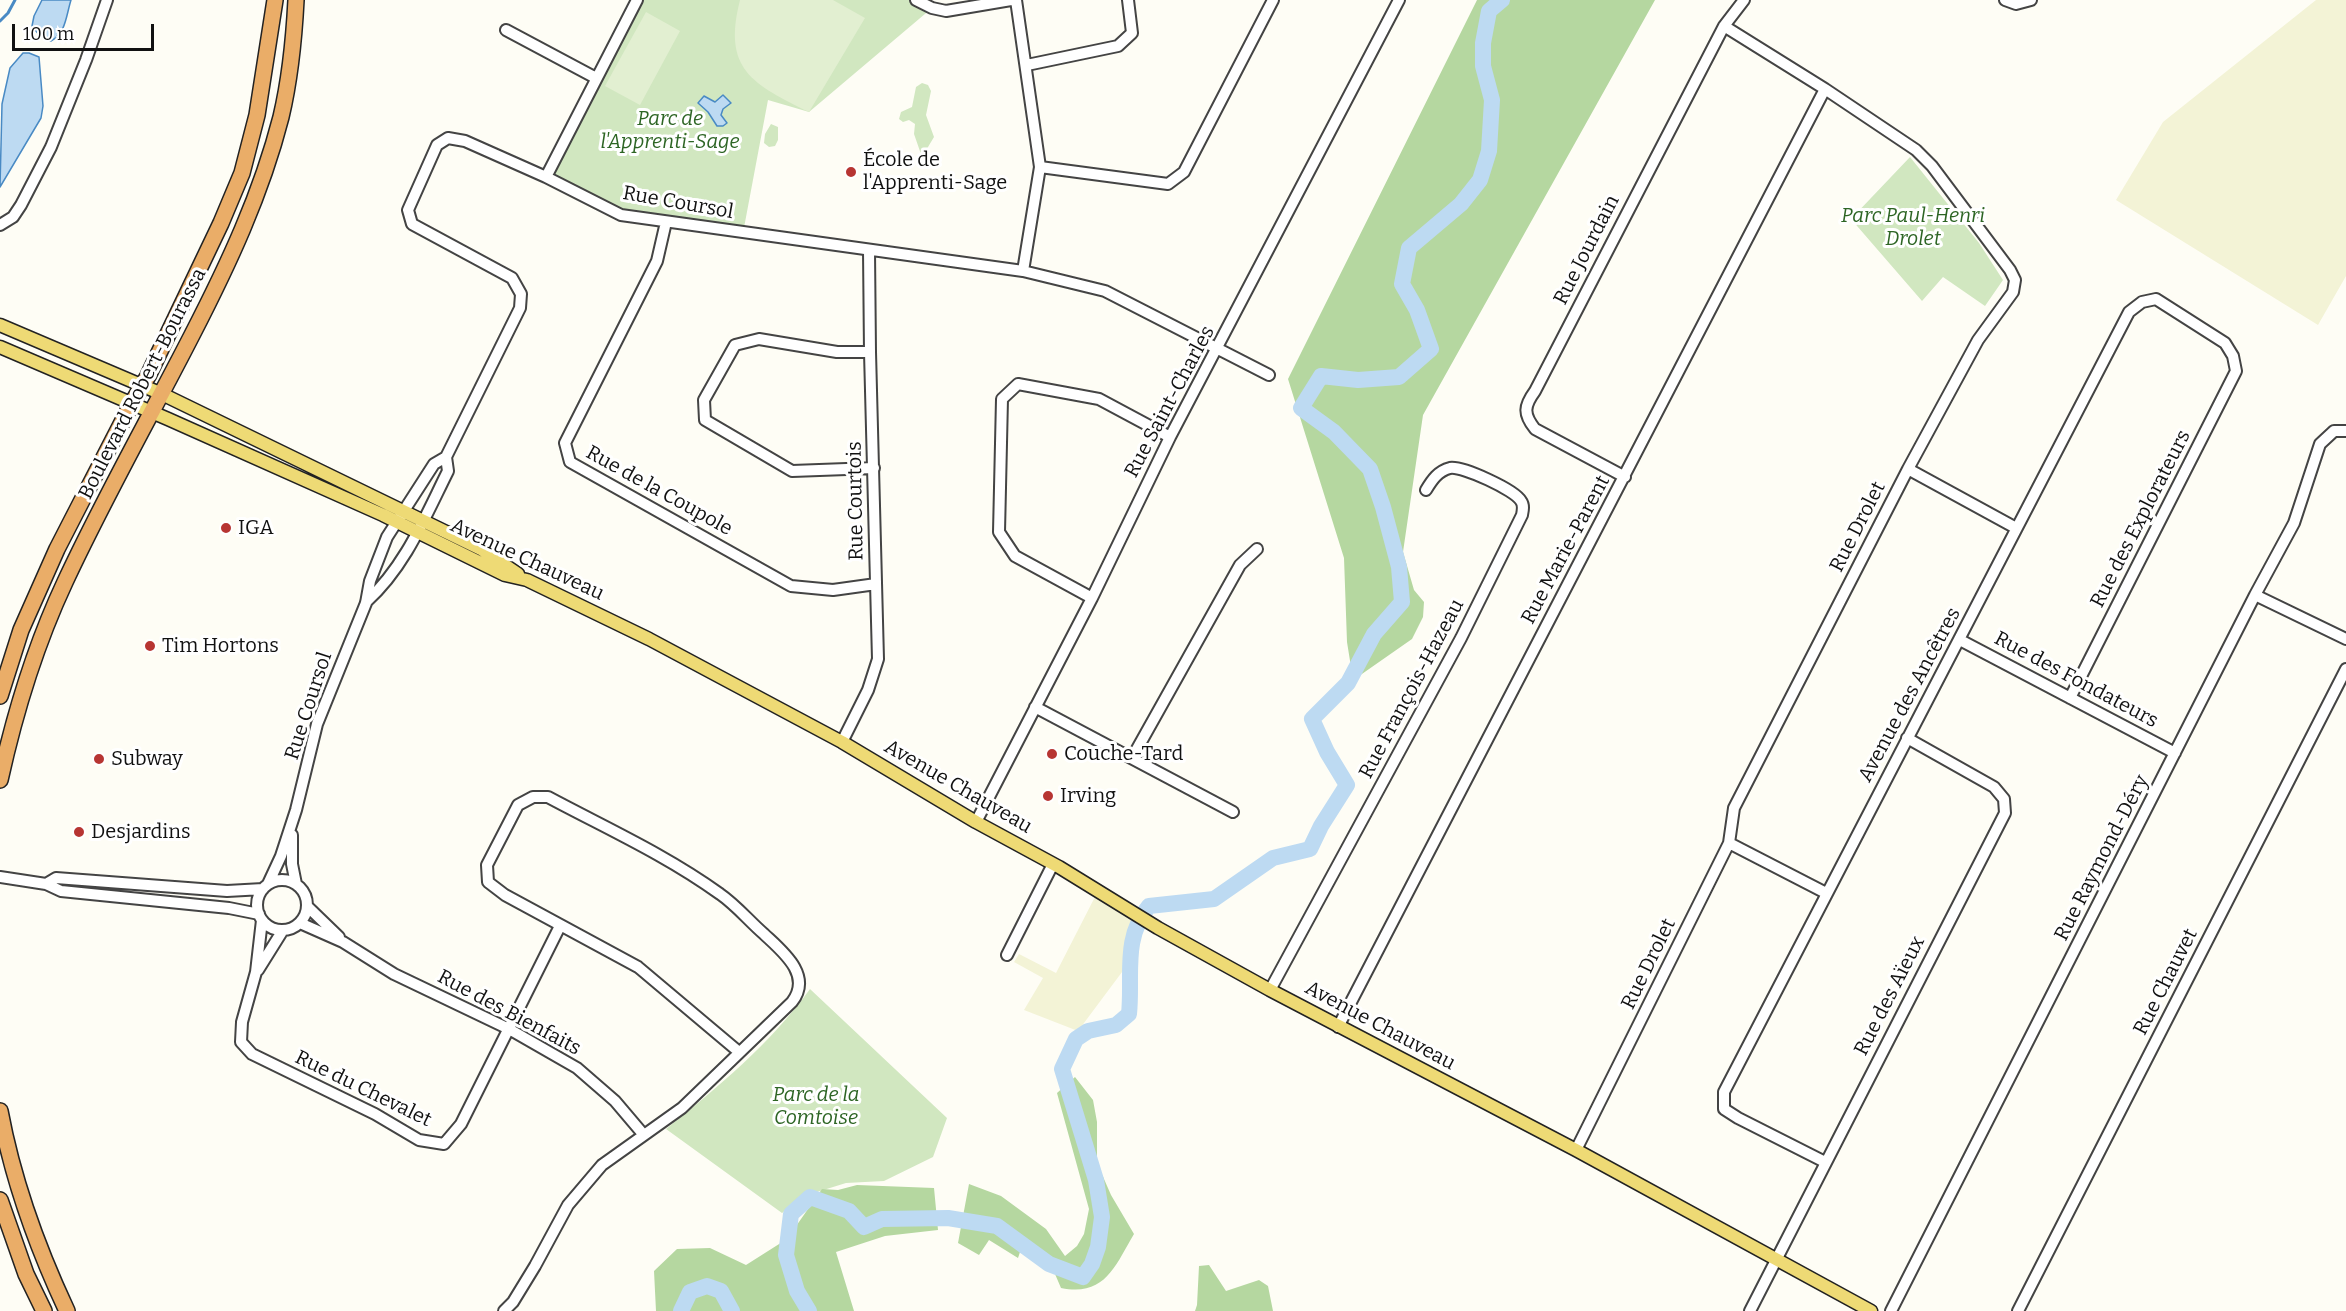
<!DOCTYPE html>
<meta charset="utf-8">
<style>
body{margin:0}
#map{position:relative;width:2346px;height:1311px;overflow:hidden;background:#fefdf5;font-family:Bitter,serif}
canvas{display:block}
.scale{position:absolute;left:12px;top:24px;width:142px;height:27px;box-sizing:border-box;border:3px solid #111;border-top:0;padding-left:8px;font-size:18px;line-height:21px;white-space:nowrap;color:#111;-webkit-text-stroke:4px #fff;paint-order:stroke}
</style>
<div id="map">
<canvas width="2346" height="1311"></canvas>
<div class="scale">100 m</div>
</div>
<script>
const ctx = document.querySelector('canvas').getContext('2d');
ctx.lineJoin = 'round';
function fillPath(path, color) { ctx.fillStyle = color; ctx.fill(path, 'evenodd'); }
function stroke(path, color, width, dash) { ctx.strokeStyle = color; ctx.lineWidth = width; ctx.lineCap = dash ? 'butt' : 'round'; ctx.setLineDash(dash || []); ctx.stroke(path); }
function write(font, color, halo, rows, align = 'center') {
  ctx.font = font + ' Bitter,serif'; ctx.lineWidth = 6; ctx.setLineDash([]); ctx.textBaseline = 'middle'; ctx.strokeStyle = halo; ctx.fillStyle = color; for (const [text, x, y, turn = 0] of rows) {
    ctx.save(); ctx.translate(x, y); ctx.rotate((+turn || 0) * Math.PI / 180); ctx.textAlign = isNaN(turn) ? turn : align; if (halo) ctx.strokeText(text, 0, 0); ctx.fillText(text, 0, 0); ctx.restore();
  }
}
fillPath(new Path2D(`
 M2316,0h30v276l-28,49 -202,-125 47,-78z
 M1098,891l42,26 -6,12 -6,35 -50,67 -54,-21 19,-32 -29,-16 5,-8 37,19z`), '#f3f3d6');
fillPath(new Path2D(`
 M637,0h279l16,8 -123,104 -41,-12 -25,133 -122,-18 -75,-38z
 M922,83l6,2 3,6 -5,24 8,22 -12,20 -8,-23 1,-10 -6,-4 -6,2 -4,-3 2,-7 11,-5 4,-20z
 M771,124l7,3v13l-3,6 -6,1 -5,-4 1,-9z
 M1910,157l69,86 24,37 -18,26 -42,-29 -21,24 -71,-82z
 M810,989l137,129 -14,39 -49,24 -38,2 -42,13 -22,17 -116,-84c52,-42 104,-85 144,-140z`), '#d1e7c0');
fillPath(new Path2D(`
 M1477,0h178l-232,415 -20,137 11,38 10,12 -1,15 -11,22 -63,44 2,-16 -4,-25 -3,-84 -56,-179z
 M1075,1077l18,23 4,22v41l14,32 23,39c-19,32 -29,63 -73,54l-6,-14 -35,-22 -2,6 -29,-18 -10,15 -21,-12 11,-59 32,12 45,33 19,27 12,-10 7,-12 5,-25 -32,-116z
 M857,1185l77,3 4,42 -53,6 -49,16 18,59h-198l-2,-40 23,-22 33,-1 36,17 41,-26 35,-50 16,1z
 M1209,1265l17,26 33,-11 9,6 5,25h-78l2,-6 2,-39z`), '#b5d7a0');
fillPath(new Path2D(`
 M740,0h93l32,18 -56,94c-56,-28 -87,-42 -69,-112z
 M646,12l34,19 -40,74 -35,-19z`), '#e2efd1');
const water = new Path2D(`
 M42,0h29c-5,16 -5,33 -20,41l-11,-5 -8,-10 2,-10z
 M23,53h6l10,4 4,49 -2,12 -41,69 2,-83 8,-36z
 M723,95l8,8 -8,6 -2,6 6,8 -4,3h-6l-9,-14 -10,-9 6,-7 11,6z`);
fillPath(water, '#bddaf2');
stroke(water, '#498ac4', 1.5);
stroke(new Path2D(`
 M0,21l8,-8 7,-13`), '#498ac4', 3);
stroke(new Path2D(`
 M681,1311l9,-19 17,-6 14,5 11,20
 M809,1311l-12,-20 -11,-36 5,-41 19,-17 39,14 15,16 18,-8 66,-1 49,8 52,38 34,13 9,-13 6,-17 4,-30 -6,-37 -34,-111 14,-30 12,-8 28,-6 13,-11c4,-37 -7,-76 20,-108l65,-7 59,-41 37,-9 11,-23 26,-41 -20,-33 -15,-33 36,-36 26,-49 28,-32 -3,-35 -16,-60 -13,-38 -36,-37 -33,-24 20,-32 37,4 41,-3 32,-28 -14,-39 -15,-26 7,-36 52,-44 19,-24 9,-29 3,-51 -9,-34v-23l6,-32 13,-11`), '#bddaf2', 16);
const minor = new Path2D(`
 M916,0l16,8 14,3 65,-11
 M1016,0l24,167 -17,104
 M2005,0l11,4 15,-4
 M506,30l90,48
 M1027,65l91,-19 14,-13 -4,-33
 M1040,167l128,17 16,-12 89,-172
 M546,177l91,-177
 M666,222l-9,39 -92,182 5,19 221,124 42,4 43,-6
 M0,225l13,-8 8,-12 30,-58 35,-87 21,-60
 M870,352h-33l-78,-13 -24,6 -31,55 1,20 87,51 82,-3
 M1908,469l108,59
 M1625,477l-90,-48c-12,-15 -11,-23 0,-38l189,-365 20,-26
 M2255,595l91,44
 M1092,598l-77,-42 -16,-24 3,-133 16,-15 81,15 71,38
 M366,602c39,-35 59,-85 82,-131l-2,-14
 M1960,640l215,113
 M1035,707l198,105
 M842,742l26,-52 10,-31 -8,-307 -1,-101
 M1132,758l108,-193 17,-16
 M976,822l116,-224 78,-161 229,-437
 M292,835v29l4,20
 M1729,843l97,50
 M0,877l46,7 15,7 168,17 30,6
 M257 905a25 25 0 1 1 50 0a25 25 0 1 1-50 0Z
 M46,884l10,-6 171,13 36,-2
 M268,884l13,-28 15,-46 21,-86 49,-121 4,-22 17,-44 47,-73 12,-7 74,-149 1,-14 -9,-16 -100,-54 -4,-14 29,-65 11,-7 17,3 81,36 75,38 402,56 82,20 164,84
 M308,907l31,30
 M262,920l-6,52 -14,50 -1,20 11,12 123,60 44,26 25,4 17,-20 99,-198
 M300,923l43,19 51,32 115,55 68,39 38,33 28,33
 M1007,955l46,-91
 M258,970l25,-40
 M1270,990l191,-352 61,-123c1,-5 2,-10 -1,-14 -6,-11 -58,-35 -71,-33 -12,3 -18,12 -24,22
 M1338,1027l487,-938
 M1576,1150l153,-307 5,-35 174,-339 70,-129 35,-48 2,-12 -5,-10 -78,-104 -16,-16 -91,-61 -101,-63
 M1825,1162l-87,-44 -14,-9v-17l405,-780 13,-10 14,-3 69,44 8,13 3,15 -166,327
 M504,1311l9,-9 22,-36 33,-61 34,-40 80,-57 110,-106c21,-27 -10,-51 -28,-68 -15,-13 -28,-29 -44,-40 -54,-39 -114,-66 -172,-97h-15l-15,8 -31,60 1,17 17,13 133,72 101,85
 M1750,1311l255,-498 -1,-14 -10,-12 -87,-49
 M1891,1311l364,-716 39,-72 26,-79 14,-13h12
 M2018,1311l328,-642`);
const major = new Path2D(`
 M0,325l162,69 319,155 37,25
 M0,347l168,72 215,96 122,60 22,5 122,59 193,103 134,80 83,45 99,61 112,62 306,160 295,161`);
const highway = new Path2D(`
 M0,696l21,-66 36,-81 75,-146 16,-27 73,-153 21,-50 15,-58 18,-115
 M0,780c15,-68 35,-134 65,-198 39,-84 85,-165 127,-247 36,-70 69,-140 89,-218 9,-38 13,-78 15,-117
 M0,1111c13,70 37,136 67,200
 M0,1200l26,74 18,37`);
stroke(minor, '#444', 14);
stroke(major, '#222', 15);
stroke(highway, '#222', 18);
stroke(minor, '#fff', 10);
stroke(major, '#eeda75', 12);
stroke(highway, '#eaad68', 15);
for (const [x, y, r, color] of [
 [851,172,6,"#b73532"],
 [226,528,6,"#b73532"],
 [150,646,6,"#b73532"],
 [1052,754,6,"#b73532"],
 [99,759,6,"#b73532"],
 [1048,796,6,"#b73532"],
 [79,832,6,"#b73532"]
]) { const dot = new Path2D(); dot.arc(x, y, r, 0, 2 * Math.PI); ctx.fillStyle = color; ctx.fill(dot); stroke(dot, '#fff', 2); }
write('italic 20px', '#2d6524', '#fff', [
 ["Parc de",670,119],
 ["l'Apprenti-Sage",670,142],
 ["Parc Paul-Henri",1913,216],
 ["Drolet",1913,239],
 ["Parc de la",816,1095],
 ["Comtoise",816,1118]
]);
write('20px', '#111', '#fff', [
 ["École de",863,160],
 ["l'Apprenti-Sage",863,183],
 ["IGA",238,528],
 ["Tim Hortons",162,646],
 ["Couche-Tard",1064,754],
 ["Subway",111,759],
 ["Irving",1060,796],
 ["Desjardins",91,832]
], 'left');
write('20px', '#111', '#fff', [
 ["Rue Coursol",678,203,10],
 ["Rue Jourdain",1587,250,-63],
 ["Boulevard Robert-Bourassa",143,384,-63],
 ["Rue Saint-Charles",1170,402,-62],
 ["Rue de la Coupole",659,491,29],
 ["Rue Courtois",856,501,-91],
 ["Rue des Explorateurs",2141,519,-63],
 ["Rue Drolet",1858,527,-63],
 ["Rue Marie-Parent",1566,550,-62],
 ["Avenue Chauveau",527,560,25],
 ["Rue des Fondateurs",2076,680,28],
 ["Rue François-Hazeau",1412,689,-62],
 ["Avenue des Ancêtres",1910,695,-62],
 ["Rue Coursol",309,706,-72],
 ["Avenue Chauveau",958,787,30],
 ["Rue Raymond-Déry",2102,858,-63],
 ["Rue Drolet",1649,964,-64],
 ["Rue Chauvet",2166,982,-63],
 ["Rue des Aïeux",1890,996,-63],
 ["Rue des Bienfaits",509,1013,28],
 ["Avenue Chauveau",1380,1026,28],
 ["Rue du Chevalet",363,1089,26]
]);
</script>
